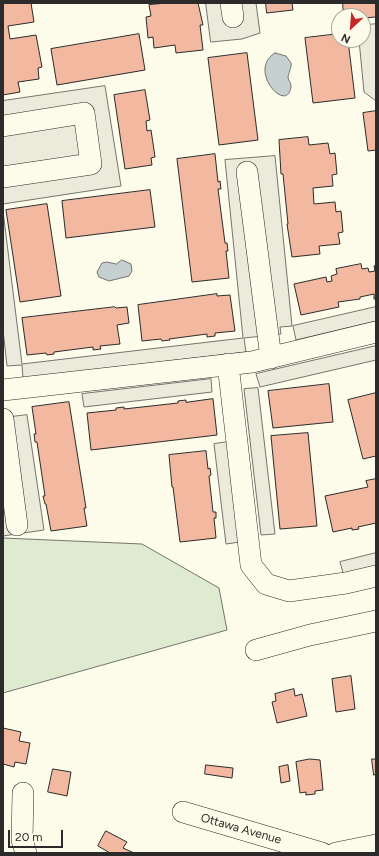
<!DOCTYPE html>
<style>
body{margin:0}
#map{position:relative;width:379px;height:856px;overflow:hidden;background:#fdfbea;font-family:Figtree,sans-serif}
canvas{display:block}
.frame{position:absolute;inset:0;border:4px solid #2b2b2b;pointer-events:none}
.north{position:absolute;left:331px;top:8px;width:40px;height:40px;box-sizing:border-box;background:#fdfbea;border:1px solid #a9a89e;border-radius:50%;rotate:206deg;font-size:11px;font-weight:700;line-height:16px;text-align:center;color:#2b2b2b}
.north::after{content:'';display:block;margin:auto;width:14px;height:18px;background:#c62828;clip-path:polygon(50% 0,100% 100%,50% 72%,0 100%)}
.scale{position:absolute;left:8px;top:830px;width:55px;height:18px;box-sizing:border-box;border:2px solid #2b2b2b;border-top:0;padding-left:5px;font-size:12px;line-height:14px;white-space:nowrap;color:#2b2b2b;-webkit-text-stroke:3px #fdfbea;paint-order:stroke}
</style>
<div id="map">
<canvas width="379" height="856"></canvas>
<div class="frame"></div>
<div class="north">N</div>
<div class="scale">20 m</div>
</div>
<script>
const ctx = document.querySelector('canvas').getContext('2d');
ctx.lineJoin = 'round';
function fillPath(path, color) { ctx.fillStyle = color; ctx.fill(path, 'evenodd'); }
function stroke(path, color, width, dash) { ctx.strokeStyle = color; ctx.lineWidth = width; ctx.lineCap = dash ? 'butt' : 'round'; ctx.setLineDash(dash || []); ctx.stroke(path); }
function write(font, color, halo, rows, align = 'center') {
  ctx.font = font + ' Figtree,sans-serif'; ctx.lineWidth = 3; ctx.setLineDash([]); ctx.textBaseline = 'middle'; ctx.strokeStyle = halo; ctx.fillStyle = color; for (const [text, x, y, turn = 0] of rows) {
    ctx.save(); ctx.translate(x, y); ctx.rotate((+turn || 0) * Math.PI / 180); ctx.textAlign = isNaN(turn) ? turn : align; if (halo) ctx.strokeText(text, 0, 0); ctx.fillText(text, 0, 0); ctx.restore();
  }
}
const green = new Path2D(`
 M3,538l139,6 77,44 8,42 -224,63z`);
fillPath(green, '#deebd1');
stroke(green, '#74746e', 1);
const parking = new Path2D(`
 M206,3h50l4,30 -18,6 -31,3z
 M376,24v77l-12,-9 -5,-52h4v-8l4,-7z
 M105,86l16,100 -118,18v-103z
 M275,156l17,170 -12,1 1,7 -37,4 2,14 -223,26 -1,-13 -15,1 -4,-36v-119l19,153 221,-26 -18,-178z
 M376,307v14l-80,19 -3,-14z
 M376,346v14l-116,27 -4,-13z
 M211,379l1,13 -128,15 -2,-13z
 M258,388l17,146 -14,1 -17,-146z
 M27,415l17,115 -41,6v-118z
 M228,442l12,100 -14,2 -12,-100z
 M376,553v15l-32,8 -4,-14z`);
fillPath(parking, '#eceadb');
stroke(parking, '#74746e', 1);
const water = new Path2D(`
 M275,53l11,3 5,7c1,5 -3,10 -3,15 1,3 3,5 3,8 -3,30 -45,-16 -16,-33z
 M122,260l9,4 1,7 -3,5 -20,5 -10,-4 -2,-5 5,-9 5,-1 9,2z`);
fillPath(water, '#c7d0d0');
stroke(water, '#74746e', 1);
const building = new Path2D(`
 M3,3h28l3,19 -26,4 2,13 26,-4 6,32 -4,1 1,11 -21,3 2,10 -17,3z
 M167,3h31l5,22h-3l3,25 -27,3 -1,-8 -21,3 -1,-11 -5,1 -2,-21 5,-1 -2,-11z
 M266,3h26l1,7 -26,3z
 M343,3h33v14l-13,1v-2h-19z
 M139,34l6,36 -88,15 -6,-36z
 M339,34v6h9l7,58 -42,5 -8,-65z
 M247,53l11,87 -39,5 -11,-87z
 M145,90l5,30 -4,1 1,10 4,-1 4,27 -4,1 1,7 -27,4 -11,-74z
 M376,111v39l-8,1 -5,-38z
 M308,137l1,8 19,-2 2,11 5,-1 2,21 -5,1 1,11 -20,2 1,16 21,-2 1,10 5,-1 2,21 -5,1 2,11 -21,2 1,8 -28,3 -5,-33h1l-5,-50h-2l-2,-34z
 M215,154l3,28 2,-1 1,8h-3l7,54h2l1,8h-2l3,27 -37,4 -15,-123z
 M150,190l5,37 -89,11 -4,-37z
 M47,204l14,92 -41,6 -14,-92z
 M361,264l1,5 6,-1 1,4 6,-1 -1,-5 2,-1v34h-2v-5l-14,3v2l-22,3 1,5 -38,8 -7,-31 32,-7 1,5 5,-1 -1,-5 6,-2 -1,-5z
 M217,294v2l13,-1 5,36 -20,2v3l-8,1v-3l-38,5 1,1 -8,1 -1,-2 -19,2 -4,-36z
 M115,307l1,1 11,-1 2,16 -12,2 3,19 -20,2 1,3 -8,1v-3l-39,5v2l-7,1 -1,-2 -19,2 -5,-37z
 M329,384l4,38 -60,6 -5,-37z
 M376,393v63l-13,3 -15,-59z
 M213,399l4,36 -126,15 -4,-37 29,-3v-2l8,-1v2l54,-6v-2l8,-1v2z
 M69,402l17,106h-2l3,18 -36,5 -5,-27h-1l-2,-8h2l-8,-54h-2l-1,-8h2l-4,-27z
 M308,433l9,93 -37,3 -9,-93z
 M206,451l2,18 2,-1 1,7 -2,1 4,36h3v6h-2l2,20 -36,4 -7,-55h-1l-3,-32z
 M376,479v44l-18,4 1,2 -7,1v-2l-19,4 -8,-36 43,-9 -2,-6z
 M351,676l4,33 -19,3 -4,-33z
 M294,689l1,7 7,-2 5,22 -30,7 -5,-21 4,-1 -1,-7z
 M3,728l18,4 -2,9 11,2 -4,21 -11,-2 -1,5 -11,-3z
 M310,759l10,1 3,30 -8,1v3l-9,1v-3l-6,1 -4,-31z
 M372,759h4v15l-2,1z
 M206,765l27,3 -1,10 -27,-4z
 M288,765l2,16 -9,2 -2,-16z
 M53,769l18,3 -4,24 -19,-4z
 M106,831l21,11 -4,6 11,5h-24l-12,-7z`);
fillPath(building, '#f2b8a0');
stroke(building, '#2b2b2b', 1);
const minor = new Path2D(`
 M231,3l2,14
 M3,126l81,-13 7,51 -88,13
 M247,172l24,186
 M228,364l23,201 15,19 23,7 57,-8 30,-7
 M3,390l249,-28 124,-30
 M3,419l14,106
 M256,650l54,-15 66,-14
 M23,793l-1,47 4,13
 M183,812l139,41
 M336,853l40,-8`);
stroke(minor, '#2b2b2b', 22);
stroke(minor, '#fdfbea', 21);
write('12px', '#2b2b2b', '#fdfbea', [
 ["Ottawa Avenue",241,829,16]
]);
</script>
